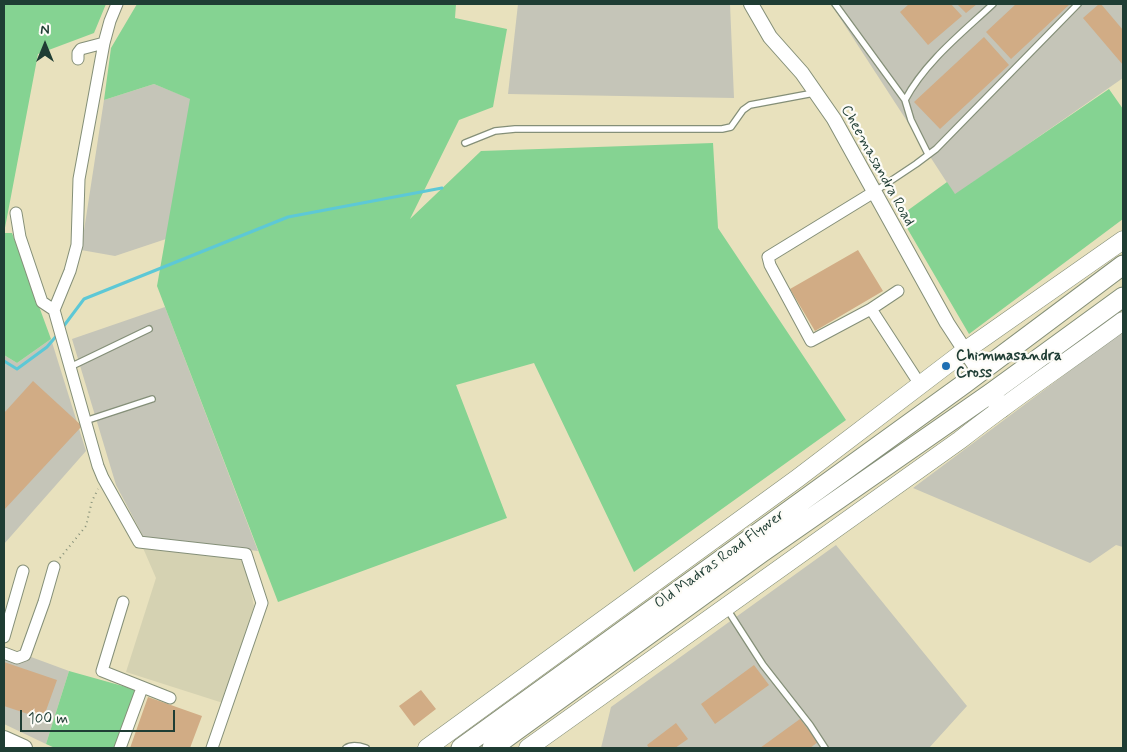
<!DOCTYPE html>
<style>
body{margin:0}
#map{position:relative;width:1127px;height:752px;overflow:hidden;background:#e8e1bd;font-family:Mynerve,sans-serif}
canvas{display:block}
.frame{position:absolute;inset:0;border:5px solid #1f3d34;pointer-events:none}
.north{position:absolute;left:20px;top:20px;width:50px;height:50px;-webkit-text-stroke:4px #fdfcf7;paint-order:stroke;rotate:0deg;font-size:14px;font-weight:700;line-height:20px;text-align:center;color:#1f3d34}
.north::after{content:'';display:block;margin:auto;width:18px;height:22px;background:#1f3d34;clip-path:polygon(50% 0,100% 100%,50% 72%,0 100%)}
.scale{position:absolute;left:20px;top:710px;width:155px;height:22px;box-sizing:border-box;border:2px solid #1f3d34;border-top:0;padding-left:6px;font-size:15px;line-height:18px;white-space:nowrap;color:#1f3d34;-webkit-text-stroke:4px #fdfcf7;paint-order:stroke}
</style>
<div id="map">
<canvas width="1127" height="752"></canvas>
<div class="frame"></div>
<div class="north">N</div>
<div class="scale">100 m</div>
</div>
<script>
const ctx = document.querySelector('canvas').getContext('2d');
ctx.lineJoin = 'round';
function fillPath(path, color) { ctx.fillStyle = color; ctx.fill(path, 'evenodd'); }
function stroke(path, color, width, dash) { ctx.strokeStyle = color; ctx.lineWidth = width; ctx.lineCap = dash ? 'butt' : 'round'; ctx.setLineDash(dash || []); ctx.stroke(path); }
function write(font, color, halo, rows, align = 'center') {
  ctx.font = font + ' Mynerve,sans-serif'; ctx.lineWidth = 4.5; ctx.setLineDash([]); ctx.textBaseline = 'middle'; ctx.strokeStyle = halo; ctx.fillStyle = color; for (const [text, x, y, turn = 0] of rows) {
    ctx.save(); ctx.translate(x, y); ctx.rotate((+turn || 0) * Math.PI / 180); ctx.textAlign = isNaN(turn) ? turn : align; if (halo) ctx.strokeText(text, 0, 0); ctx.fillText(text, 0, 0); ctx.restore();
  }
}
fillPath(new Path2D(`
 M143,548l101,12 10,46 -31,97 -97,-31 30,-94z`), '#d5d2b2');
fillPath(new Path2D(`
 M518,4h212l4,94 -226,-4z
 M831,4h292v74l-168,117z
 M154,84l37,15 -25,140 -51,17 -34,-6 23,-150z
 M165,307l93,244 -114,-13 -28,-53 -44,-146z
 M1123,331v216l-7,-2 -26,18 -177,-75z
 M51,339l35,112 -82,93v-189l13,8z
 M836,545l131,161 -38,42h-328l10,-41z
 M4,647l65,24 -23,73 -42,-20z`), '#c5c5b8');
fillPath(new Path2D(`
 M4,4h102l-12,29 -56,21 -34,179h8l39,106 -34,24 -13,-8z
 M137,4h319l-1,14 52,11 -14,78 -34,13 -49,99 71,-68 232,-8 5,85 128,192 -212,152 -100,-209 -78,22 51,133 -229,84 -121,-316 33,-187 -36,-15 -50,16 7,-52z
 M1109,89l14,20v110l-154,115 -69,-118 47,-34 8,12z
 M69,671l68,19 -21,58h-61l-9,-4z`), '#85d392');
stroke(new Path2D(`
 M63,327l21,-28 204,-82 154,-29
 M4,361l13,8 30,-22 11,-13`), '#5dc8d6', 3);
fillPath(new Path2D(`
 M909,4h42l11,12 -34,29 -28,-33z
 M957,4h20l-11,9z
 M1016,4h54l-59,55 -25,-27z
 M1099,4h2l22,26v35l-40,-47z
 M984,37l25,28 -69,64 -26,-27z
 M858,250l25,41 -68,40 -25,-42z
 M33,381l49,45 -78,84v-97z
 M4,662l53,18 -14,39 -39,-13z
 M754,665l15,20 -54,39 -14,-20z
 M421,690l15,19 -22,17 -15,-20z
 M148,697l54,19 -12,32h-60z
 M800,719l18,23 -8,6h-50z
 M676,723l12,16 -13,9h-26l-2,-3z`), '#d1ac85');
const service = new Path2D(`
 M835,4l70,96
 M465,143l30,-12 20,-2h207l9,-2 12,-17 7,-5 64,-12
 M928,154l-17,-34 -6,-20c20,-38 57,-67 88,-96
 M874,192l42,-28 20,-15 142,-145
 M70,367l79,-38
 M85,421l67,-22
 M727,609l36,56 47,60 15,23
 M346,748c6,-4 14,-2 20,0`);
const minor = new Path2D(`
 M78,59v-6l3,-4 23,-6
 M874,192l-106,65 2,8 41,76 60,-32 50,77
 M16,213l4,24 22,65 12,8 44,156 5,12 36,64 107,12 16,49 -50,145
 M871,309l27,-18
 M54,310l16,-39 7,-26 2,-66 25,-136 6,-22 7,-17
 M123,602l-21,69 68,27
 M4,637l19,-66
 M4,653l13,5 8,-3 19,-53 10,-35
 M120,748l22,-60`);
const tertiary = new Path2D(`
 M751,4l19,33 32,36 32,46 113,204 32,49`);
const secondary = new Path2D(`
 M4,739l20,9`);
const primary = new Path2D(`
 M427,748l371,-270 168,-128 157,-110
 M528,748l432,-308c53,-42 109,-79 163,-119`);
const trunk = new Path2D(`
 M991,393l10,15
 M461,748l503,-364 159,-119
 M492,748l269,-195 230,-160 132,-96`);
stroke(service, '#848f78', 8);
stroke(minor, '#848f78', 13);
stroke(tertiary, '#848f78', 16);
stroke(secondary, '#848f78', 18);
stroke(primary, '#848f78', 19);
stroke(trunk, '#848f78', 21);
stroke(new Path2D(`
 M60,558l26,-32 6,-25 6,-12`), '#848f78', 2, [1, 4]);
stroke(service, '#fff', 5.5);
stroke(minor, '#fff', 11);
stroke(tertiary, '#fff', 14);
stroke(secondary, '#fff', 16);
stroke(primary, '#fff', 18);
stroke(trunk, '#fff', 19);
for (const [x, y, r, color] of [
 [946,366,5,"#1f6fb2"]
]) { const dot = new Path2D(); dot.arc(x, y, r, 0, 2 * Math.PI); ctx.fillStyle = color; ctx.fill(dot); stroke(dot, '#fdfcf7', 2); }
write('15px', '#1f3d34', '#fdfcf7', [
 ["Cheemasandra Road",877,166,61],
 ["Old Madras Road Flyover",720,560,-36]
]);
write('bold 15px', '#1f3d34', '#fdfcf7', [
 ["Chimmasandra",956,357],
 ["Cross",956,374]
], 'left');
</script>
